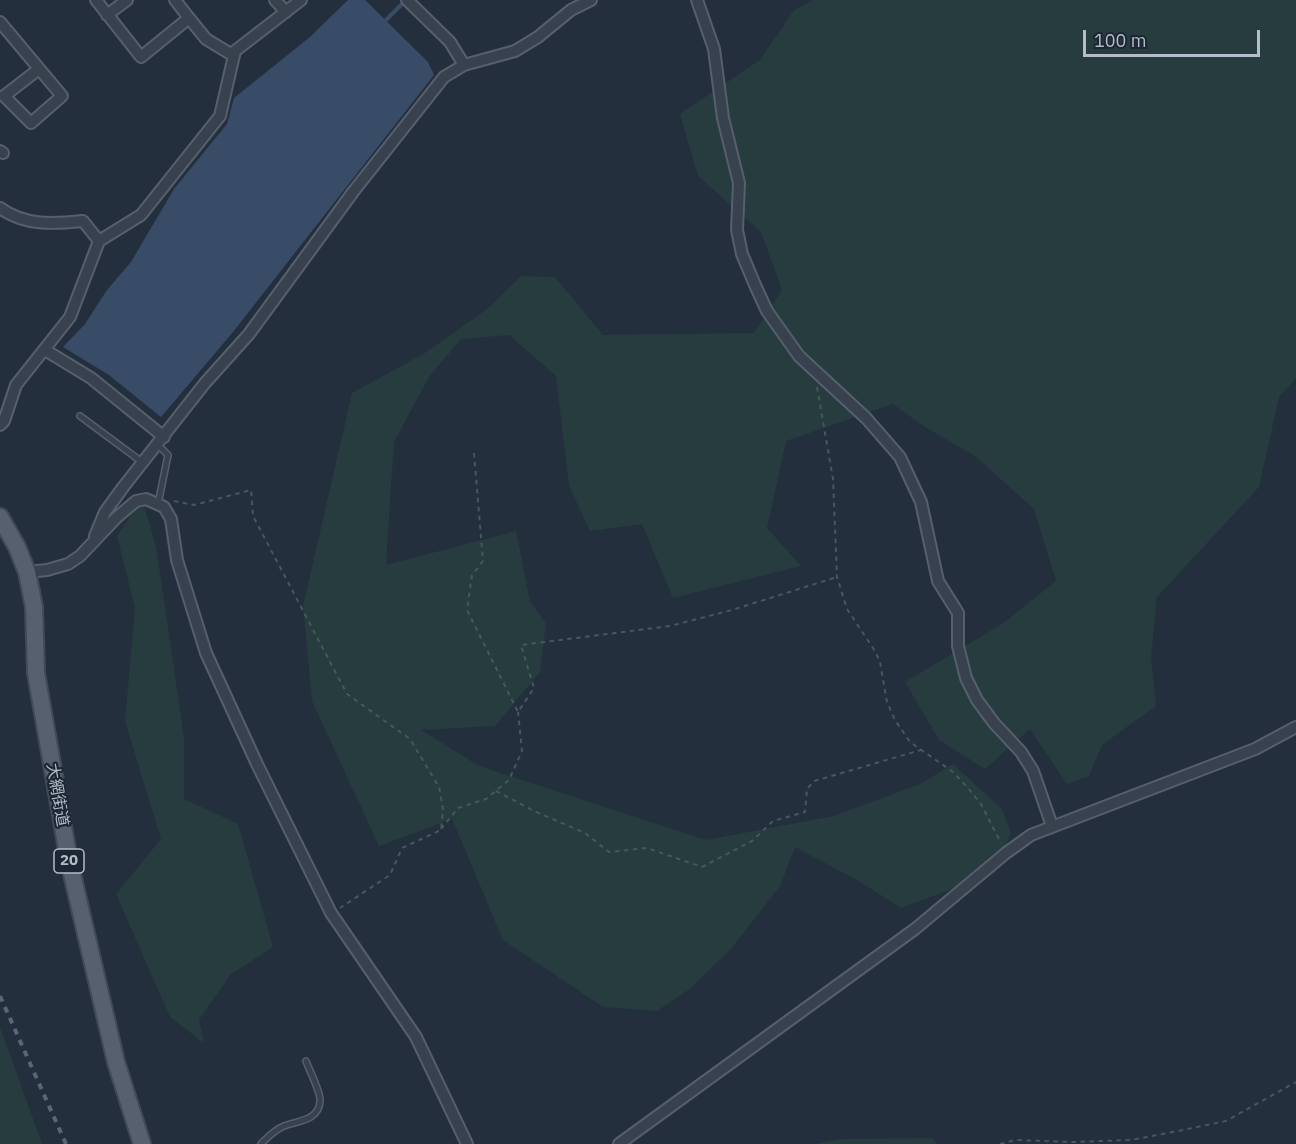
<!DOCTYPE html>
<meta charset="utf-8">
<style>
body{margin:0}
#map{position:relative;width:1296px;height:1144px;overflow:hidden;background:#242f3e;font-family:"IBM Plex Sans",sans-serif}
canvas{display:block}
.scale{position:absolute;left:1083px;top:30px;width:177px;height:27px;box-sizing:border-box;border:3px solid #b4bcc9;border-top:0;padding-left:8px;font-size:18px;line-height:21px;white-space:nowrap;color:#b4bcc9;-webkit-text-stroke:4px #1d2633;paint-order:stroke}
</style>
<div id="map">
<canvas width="1296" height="1144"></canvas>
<div class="scale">100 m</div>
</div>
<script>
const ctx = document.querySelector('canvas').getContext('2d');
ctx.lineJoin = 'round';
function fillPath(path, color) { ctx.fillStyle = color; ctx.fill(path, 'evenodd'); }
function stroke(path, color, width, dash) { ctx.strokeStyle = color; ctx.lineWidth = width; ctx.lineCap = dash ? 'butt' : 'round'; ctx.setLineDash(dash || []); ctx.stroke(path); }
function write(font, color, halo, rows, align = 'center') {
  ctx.font = font + ' "IBM Plex Sans","Noto Sans JP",sans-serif'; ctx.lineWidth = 4.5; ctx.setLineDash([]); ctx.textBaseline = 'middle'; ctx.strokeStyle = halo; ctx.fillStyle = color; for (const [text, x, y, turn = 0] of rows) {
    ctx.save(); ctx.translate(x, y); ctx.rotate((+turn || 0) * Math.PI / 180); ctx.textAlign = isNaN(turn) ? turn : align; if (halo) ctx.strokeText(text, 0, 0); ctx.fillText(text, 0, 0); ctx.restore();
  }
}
fillPath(new Path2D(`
 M813,0h483v378l-17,19 -20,90 -102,110 -6,60 5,49 -54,39 -13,31 -22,8 -37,-55 -45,40 -46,-29 -34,-58 97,-58 54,-43 -22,-72 -59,-53 -53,-31 -29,-21 -107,37 -19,87 34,38 -128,32 -31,-74 -52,7 -21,-45 -13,-110 -47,-41 -48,4 -32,38 -35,65 -8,123 130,-34 14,71 16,21 -6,49 -45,54 -74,4 58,36 227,74 128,-24 86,-32 33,-20 49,45 9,24 -16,40 -94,35 -44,-28 -62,-33 -15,39 -49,63 -40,39 -34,23 -54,-4 -100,-67 -51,-121 -73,27 -67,-145 -9,-95 49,-213 73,-40 62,-44 34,-33 34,1 48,58 151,-2 28,-43 -21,-58 -63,-56 -18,-62 80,-54 34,-50z
 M142,499l14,47 28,191v62l54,25 35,123 -43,28 -31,45 5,23 -34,-26 -54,-123 45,-55 -36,-118 10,-113 -18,-72z
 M0,1027l42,117h-42z
 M932,1138l6,6h-123l26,-5z`), '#263c3f');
fillPath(new Path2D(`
 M348,0h17l63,62 6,13 -201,257 -72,85 -52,-42 -46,-28 22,-23 22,-34 24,-28 43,-73 53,-65 7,-26 76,-61z`), '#394c67');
stroke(new Path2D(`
 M386,20l20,-20`), '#394c67', 4);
const service = new Path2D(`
 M80,416l62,46
 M157,444l11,11 -10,49
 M261,1144c7,-7 13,-14 23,-18 13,-5 35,-5 36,-25 1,-9 -11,-31 -14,-40`);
const minor = new Path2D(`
 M96,0l45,57 48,-39 -14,-18
 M275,0l11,12
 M407,0l43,42 14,23
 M697,0l17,49 9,69 16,65 -2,47 5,24 13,31 12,26 32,45 67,62 34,39 21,45 17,79 20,32v33l8,32 11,22 17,23 27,29 12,19 19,55
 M107,15l20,-15
 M189,18l17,21 28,17
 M0,22l62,74 -31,27 -27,-27 35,-27
 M0,151l3,2
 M0,208c25,18 53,16 83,13l16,20
 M45,350l46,28 73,59
 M0,425l4,-4 12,-36 54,-68 29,-76 42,-26 79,-99 15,-65 66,-51
 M95,536l10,-24 19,-26 81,-103 44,-49 104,-142 91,-115 20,-12 51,-14 23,-14 33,-27 20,-10
 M27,572l20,-2 21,-6 12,-8 36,-38 20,-17 10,-2 18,8 7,12 6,41 29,93 51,111 74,149 85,124 51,107
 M619,1144l296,-215 91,-76 25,-18 224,-86 41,-22`);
const primary = new Path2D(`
 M0,517l17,30 10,25 7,35 2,66 33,188 47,201 26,82`);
stroke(service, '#565f6c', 8);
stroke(minor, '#565f6c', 14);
stroke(primary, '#414a57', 20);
stroke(new Path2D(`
 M817,387l16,92 4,98 10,32 28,42 5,11 7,40 8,18 15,22 43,30 15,16 13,16 20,39
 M474,453l9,108 -11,14 -5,35 51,102 16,-24 -13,-43 149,-19 62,-16 105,-33
 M174,501l20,4 57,-15 2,26 94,178 63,45 29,48 4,22 -2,21 -39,18 -12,27 -50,33
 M496,791l38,20 51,22 24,19 38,-4 55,19 50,-26 21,-20 32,-9 2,-23 7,-8 107,-31
 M441,829l17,-21 28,-9 23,-19 13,-29 -4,-39
 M1000,1144l15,-4 58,2 58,-2 47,-9 48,-10 70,-39`), '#44595c', 2, [4.5, 4.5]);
stroke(service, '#38414e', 5);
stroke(minor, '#38414e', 10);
stroke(primary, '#56606e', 16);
stroke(new Path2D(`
 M0,996l66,148`), '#5a6575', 4, [6, 6]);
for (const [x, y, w] of [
 [69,861,30]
]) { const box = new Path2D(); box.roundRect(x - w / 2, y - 12, w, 24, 4.5); ctx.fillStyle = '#1d2633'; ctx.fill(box); stroke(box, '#b4bcc9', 1.5); }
write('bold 15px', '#b4bcc9', null, [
 ["20",69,861]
]);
write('16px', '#b4bcc9', '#1d2633', [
 ["大網街道",57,795,80]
]);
</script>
